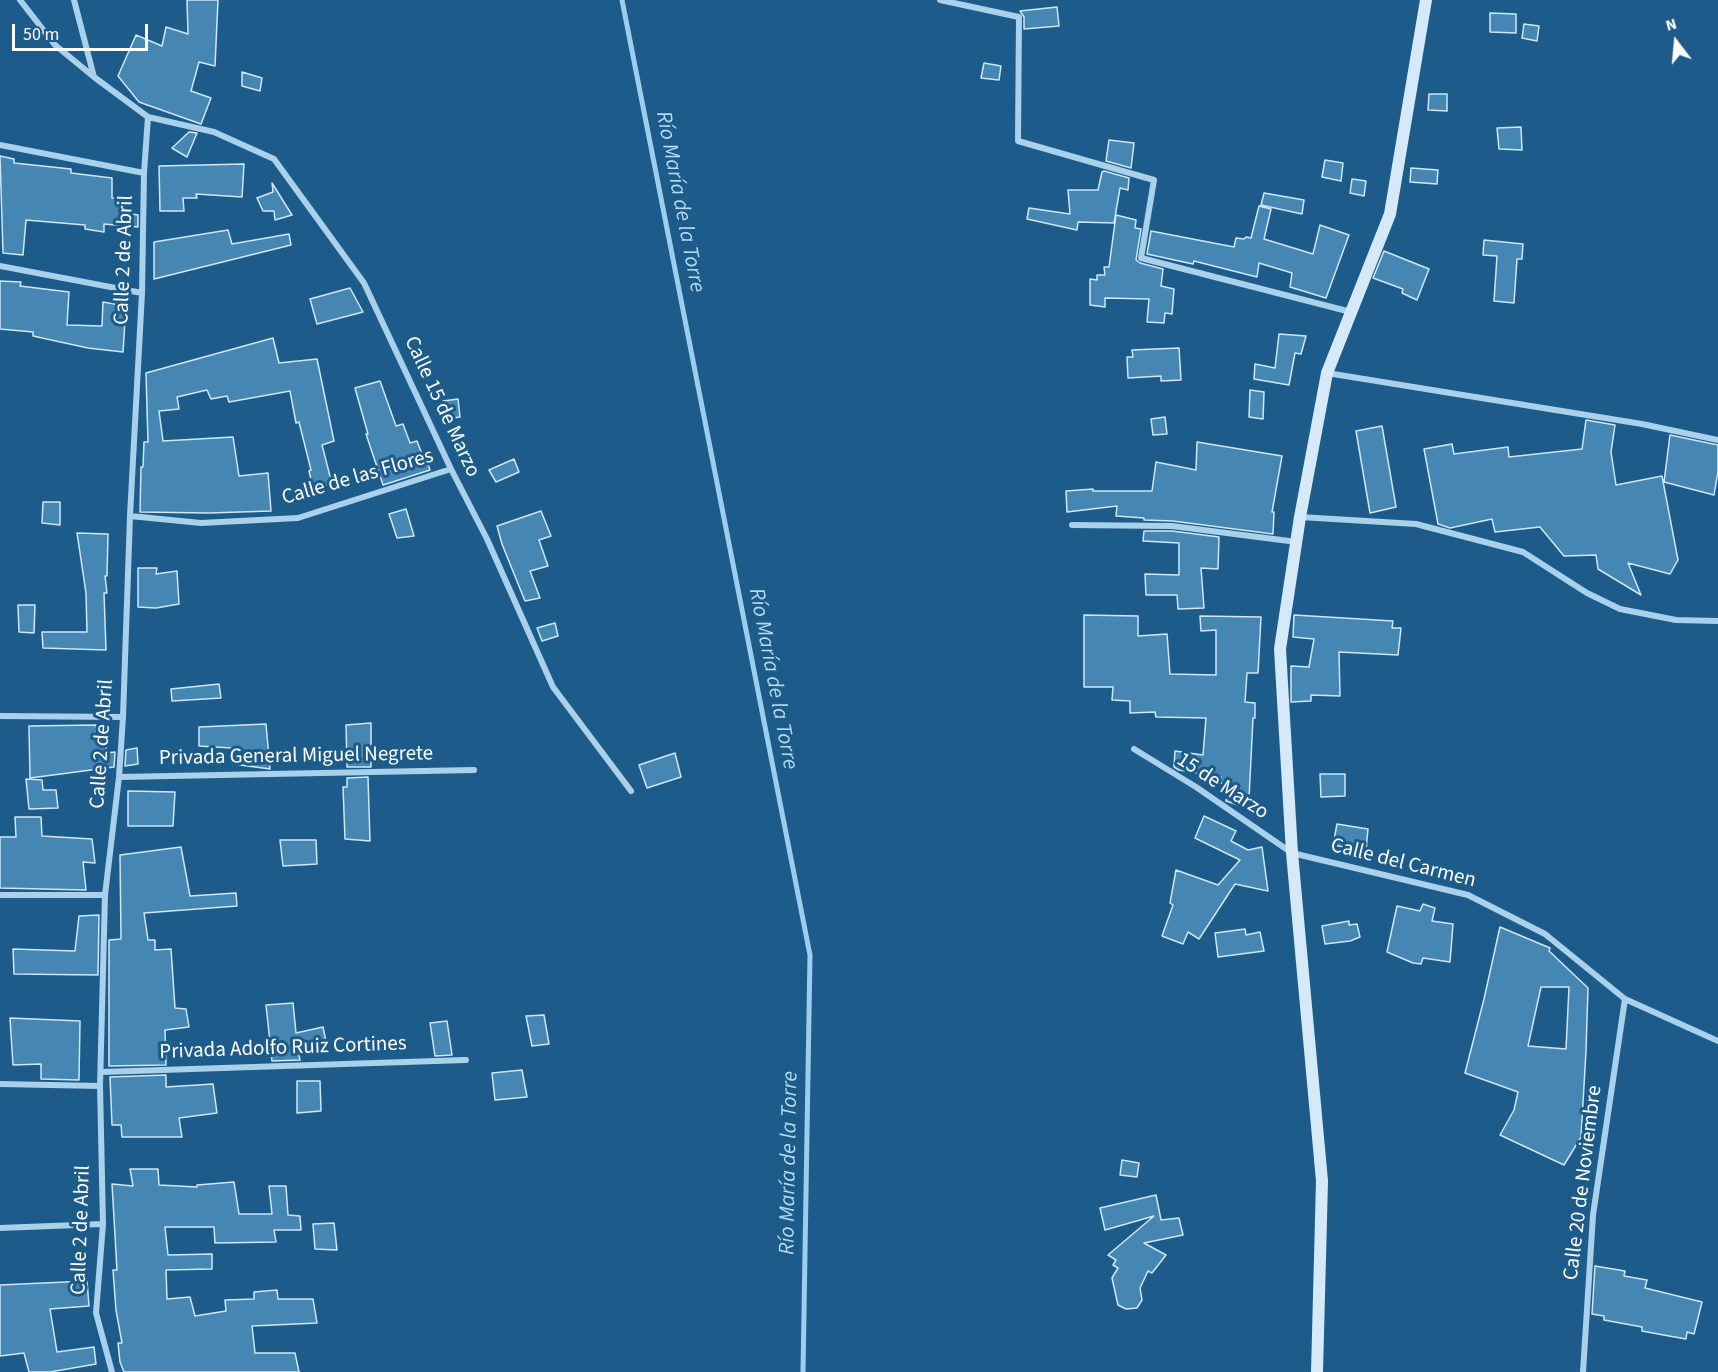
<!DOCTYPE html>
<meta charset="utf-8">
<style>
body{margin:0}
#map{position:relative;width:1718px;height:1372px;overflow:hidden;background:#1d5c8a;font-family:"Source Sans 3",sans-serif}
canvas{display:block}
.north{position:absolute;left:1646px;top:12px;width:60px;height:60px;-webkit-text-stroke:4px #1d5c8a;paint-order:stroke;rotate:344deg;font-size:16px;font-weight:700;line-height:24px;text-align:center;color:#fff}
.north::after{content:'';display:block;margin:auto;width:21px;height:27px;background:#fff;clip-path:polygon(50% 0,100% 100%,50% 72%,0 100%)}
.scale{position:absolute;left:12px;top:24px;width:136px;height:27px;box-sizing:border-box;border:3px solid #fff;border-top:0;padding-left:8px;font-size:18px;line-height:21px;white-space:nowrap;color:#fff;-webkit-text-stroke:4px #1d5c8a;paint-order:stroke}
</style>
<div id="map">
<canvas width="1718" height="1372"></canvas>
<div class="north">N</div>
<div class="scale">50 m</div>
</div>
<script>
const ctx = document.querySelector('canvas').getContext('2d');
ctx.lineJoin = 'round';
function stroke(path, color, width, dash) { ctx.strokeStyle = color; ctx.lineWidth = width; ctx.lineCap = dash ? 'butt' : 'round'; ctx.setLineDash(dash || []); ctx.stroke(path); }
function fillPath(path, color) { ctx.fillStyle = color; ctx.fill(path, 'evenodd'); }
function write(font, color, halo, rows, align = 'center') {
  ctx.font = font + ' "Source Sans 3",sans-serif'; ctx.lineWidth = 6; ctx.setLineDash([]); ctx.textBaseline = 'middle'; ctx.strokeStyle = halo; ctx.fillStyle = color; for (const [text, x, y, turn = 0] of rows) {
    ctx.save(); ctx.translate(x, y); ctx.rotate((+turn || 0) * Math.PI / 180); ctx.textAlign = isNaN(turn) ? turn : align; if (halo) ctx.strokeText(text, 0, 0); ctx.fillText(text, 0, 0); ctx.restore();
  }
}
stroke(new Path2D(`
 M622,0l188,955 -7,417`), '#9ccdee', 5);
const building = new Path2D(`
 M187,0h31l-3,66 -16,-4 -8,29 20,7 -10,26 -62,-22 -21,-26 18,-41 26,11 4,-19 22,7z
 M1057,7l2,19 -35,3v-12l-4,-6z
 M1490,13l26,1v19l-26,-1z
 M1524,24l15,2 -2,15 -15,-3z
 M984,63l17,3 -2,14 -18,-2z
 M242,72l20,6 -2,13 -18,-5z
 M1429,94h18v17l-19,-1z
 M1521,127l1,23 -23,-1 -2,-21z
 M189,132l8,1 -10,24 -15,-9z
 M1109,140l25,3 -3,25 -25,-7z
 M0,156l14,3v4l57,6v4l41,5v20l11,2 -1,12 16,3v12l-34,-3v8l-19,-3v-4l-59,-5 -3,35 -20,-2z
 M1325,160l18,3 -2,18 -19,-4z
 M244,164l-2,33 -46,-3 1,4h-14l1,13h-24l-1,-45z
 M1411,168l27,2 -1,14 -27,-2z
 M1104,171l25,7 -1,12 -8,-2 -6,35 -36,-1 -1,8 -50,-11 2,-11 41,6 -2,-24h30l4,-18z
 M1352,179l14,2 -2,15 -14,-3z
 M272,183l20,32 -17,5 -1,-9h-11l-6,-13 16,-6z
 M1264,193l40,7 -2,14 -41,-9z
 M1259,206l12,3 -7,30 49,15 7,-29 29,10 -23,63 -36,-11 2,-14 -33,-10 -2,14 -63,-16 -1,3 -46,-10 4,-23 83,16 2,-9 8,1 2,-2 5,1z
 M1116,215l20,5 -1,8 6,1 -5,31 4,3 23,6 -2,17 13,3 -2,25 -7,-1 -1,10 -17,-1 2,-23 -44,-1v9l-15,-2v-26l7,1v-5h8l-1,-8h5z
 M228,230l4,14 57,-10 2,11 -137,34v-37z
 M1484,240l39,4 -1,15h-5l-3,44 -20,-2 3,-45 -14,-1z
 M1384,251l45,18 -12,31 -15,-7 1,-4 -30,-11z
 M0,281l21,1 -1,4 49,6 -2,33 35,1 1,-24 23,4 -3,46 -35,-4 -55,-12v-4l-33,-3z
 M350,288l13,24 -46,12 -7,-25z
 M1279,334l27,2 -5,18 -6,-1 -6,32 -35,-6 1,-15 20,4z
 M273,338l6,25 38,-4 17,82 -12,4 10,39 -19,4 -4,-17 2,-1 -12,-48 -3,1 -6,-32 -61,11 -2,-6 -16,3 -4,-9 -30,7 2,12 -20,2 4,30 70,-4 6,39 29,-3 3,38 -62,2 -69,-1 1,-45h2l1,-25h4l-2,-69z
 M1179,348l2,32 -20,1v-5l-33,2 -1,-21h6l-1,-7z
 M380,381l16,45 7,-2 7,19 7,-2 5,13h3l5,16 -47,15 -17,-51h2l-13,-46z
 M1250,390l14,2 -1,27 -14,-2z
 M458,399l2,18 -14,2 -3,-18z
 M1165,417l2,17 -14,1 -2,-16z
 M1586,420l29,5 -4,27 5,33 46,-9 16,84 -8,14 -42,-11 13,32 -43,-26 -2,-14 -32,1 -24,-29 -45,5 -3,-13 -42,9 -12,-4 -14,-75 28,-5 2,10 54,-7 1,10 73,-8z
 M1382,426l14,81 -26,6 -14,-82z
 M1670,435l48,10v26l-4,24 -50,-13z
 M1197,442l85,14 -10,56h2l-1,22 -100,-13 -29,-1v-2l-28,-2 1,-10 -50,6 -1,-21 27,-2v2h59l4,-29 40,8z
 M514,459l5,13 -23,10 -7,-12z
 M43,502h17v23l-18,-2z
 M406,509l8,27 -17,2 -8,-24z
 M541,511l10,25 -12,4 9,26 -18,5 10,27 -15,3 -23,-57 -5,-18z
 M1144,531h28l47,6 -1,32 -17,-1 3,40 -26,1 -1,-14h-31l-1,-21 34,1v-32l-36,-2z
 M77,533l31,1 -1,42h-2l2,17h-3l2,57 -63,-2 -1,-16h45l-1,-39z
 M138,568h19l-1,6 21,-3 2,33 -23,4 -18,-1z
 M18,605h17l-1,28 -15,-1z
 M1084,615l54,1v20l29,-2 3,40 46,1v-45l-15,1 -1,-15 61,1 -3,56h-11l-2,29 10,1v15h-2l-4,80h-8v8l-15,-5 4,-16 -10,-2 1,-6 -42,-7 -5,-3 1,-16 28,4 3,-37 -50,-1 -1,-5 -25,1v-12l-18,-1 1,-13h-29z
 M1294,615l99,6 -1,7h9l-3,27 -59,-3 1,44 -29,-1v6l-20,1v-36l18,1 5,-28 -21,-2z
 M555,623l3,13 -16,5 -5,-13z
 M219,684l2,14 -49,3 -1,-12z
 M371,723v44h-24l-1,-42z
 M266,724l4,45 -37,-5 -2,-16 -32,-2v-19z
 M96,725v6l10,-1v23l9,-1 -1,15 -84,11 -1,-52z
 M137,748l1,16 -13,2 1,-16z
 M675,753l6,24 -34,11 -8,-23z
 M1320,774h25v22l-24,1z
 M368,777l2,64 -25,-2 -2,-52h4v-9z
 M26,779l16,1 1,10h13l2,18 -29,1z
 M128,791l47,1 -2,34h-45z
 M1204,816l32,15 -5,10 17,9 14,-3 6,44 -33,-7 -36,55 -11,-7 -5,12 -21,-8 11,-31 -3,-2 6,-33 42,15 22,-25 -45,-22z
 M15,817h26l1,19 50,3 3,24 -12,-1 3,28 -86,-2v-51h16z
 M1337,824l31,5 -2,22 -33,-6z
 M280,840h36l1,24 -34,2z
 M181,847l9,49 46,-3 1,13 -93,7 4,27h7v10l16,-1 4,59 11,1 3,18 -24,3 1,35 -57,1v-126l12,-1 -1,-84z
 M1423,904l12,4 -3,13 21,3 -3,38 -27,-4 -2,6 -8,-1 -26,-11 10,-46 23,5z
 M99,915l-1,60 -84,-1 -1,-25 62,2 4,-35z
 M1349,921v4l8,-1 3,13 -10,4 -25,3 -3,-18z
 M1500,927l50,21 -1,3 39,37 -2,63 -5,86 -17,28 -64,-30 14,-25 4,-18 -53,-19 19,-74zM1541,987h28l-3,62 -38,-3z
 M1245,929l1,6 14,-3 4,19 -46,6 -3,-24z
 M293,1003l3,30 27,-6 4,19 -29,4 2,10 -28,1 -6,-56z
 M544,1015l5,29 -17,2 -6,-30z
 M10,1018l70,3 -1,59 -38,-1v-15l-28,1z
 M447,1021l5,34 -17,1 -5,-33z
 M522,1070l5,27 -32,3 -3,-27z
 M166,1075v12l47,-3 4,29 -38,5 3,19h-60l-1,-12h-9l-2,-48z
 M297,1081h23l1,30 -24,2z
 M1122,1160l17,3 -2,14 -17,-2z
 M130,1169h28l1,16 38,2v-2l37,-3 5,32h33l-3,-28h17l2,29 12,1 1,14h-27l2,12 -61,1 -1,-16h-49l3,28 44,-1v15l-46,1 1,29 23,-2 5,19 31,-5 -1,-11 29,-1v-7l23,-2 1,9h35l4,24 -65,3 3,27h40l4,19h-175l-4,-10 -2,-19h4l-6,-33 -3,-40h4l-5,-86 21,2z
 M1156,1195l5,25 18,-2 4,17 -39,8 22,12 -14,18 -4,-2 -8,17 2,12 -5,8 -11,1 -8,-4 -6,-27 6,-10 -5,-3 3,-5 -8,-5 46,-39 -49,14 -5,-22z
 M334,1223l3,27 -22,-1 -2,-25z
 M1595,1266l30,5 -1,5 23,4 -2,8 57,14 -8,32 -7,-2 -1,7 -17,-3 -27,-5v-4l-38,-7v-4l-12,-2z
 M87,1281l2,25 -39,3 7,43 37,-5 2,17 -46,8h-21l-5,-19 -24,3v-71z`);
fillPath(building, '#4686b2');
stroke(building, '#cee7f9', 1.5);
stroke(new Path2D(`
 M20,0l35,45 39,32
 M74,0l20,77 54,40 66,15 60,27 90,124 87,186 36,70 66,148 78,104
 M940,0l79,17 -1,124 136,39 -13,78 210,54
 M0,145l144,28
 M0,266l142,27
 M1327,373l315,51 76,16
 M130,516l71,7 97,-5 153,-49
 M1300,517l116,7 107,28 64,41 33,16 56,11 42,1
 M1072,525l100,1 125,16
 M0,716l123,1
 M1134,749l62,38 96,66 176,42 77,39 80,65 93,42
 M119,777l355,-7
 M0,895h105
 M101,1072l365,-12
 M0,1084l100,2
 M0,1228l103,-4
 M112,1372l-16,-59 7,-89 -3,-138 5,-191 14,-118 4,-60 7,-201 12,-223 2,-120 4,-56
 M1583,1372l10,-157 32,-216`), '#a9d1ec', 6);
stroke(new Path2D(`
 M1317,1372l5,-191 -30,-328 -12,-204 20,-132 27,-144 63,-159 36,-214`), '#d5e9f9', 12);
write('21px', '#fff', '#1d5c8a', [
 ["Calle 2 de Abril",125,260,-88],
 ["Calle 15 de Marzo",441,407,65],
 ["Calle de las Flores",358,478,-16],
 ["Calle 2 de Abril",103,744,-86],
 ["Privada General Miguel Negrete",296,757,-1],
 ["15 de Marzo",1222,787,33],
 ["Calle del Carmen",1403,864,14],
 ["Privada Adolfo Ruiz Cortines",283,1049,-2],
 ["Calle 20 de Noviembre",1584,1183,-83],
 ["Calle 2 de Abril",82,1230,-88]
]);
write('italic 22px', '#b5daf3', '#1d5c8a', [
 ["Río María de la Torre",679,202,79],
 ["Río María de la Torre",772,679,79],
 ["Río María de la Torre",790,1163,-89]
]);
</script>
